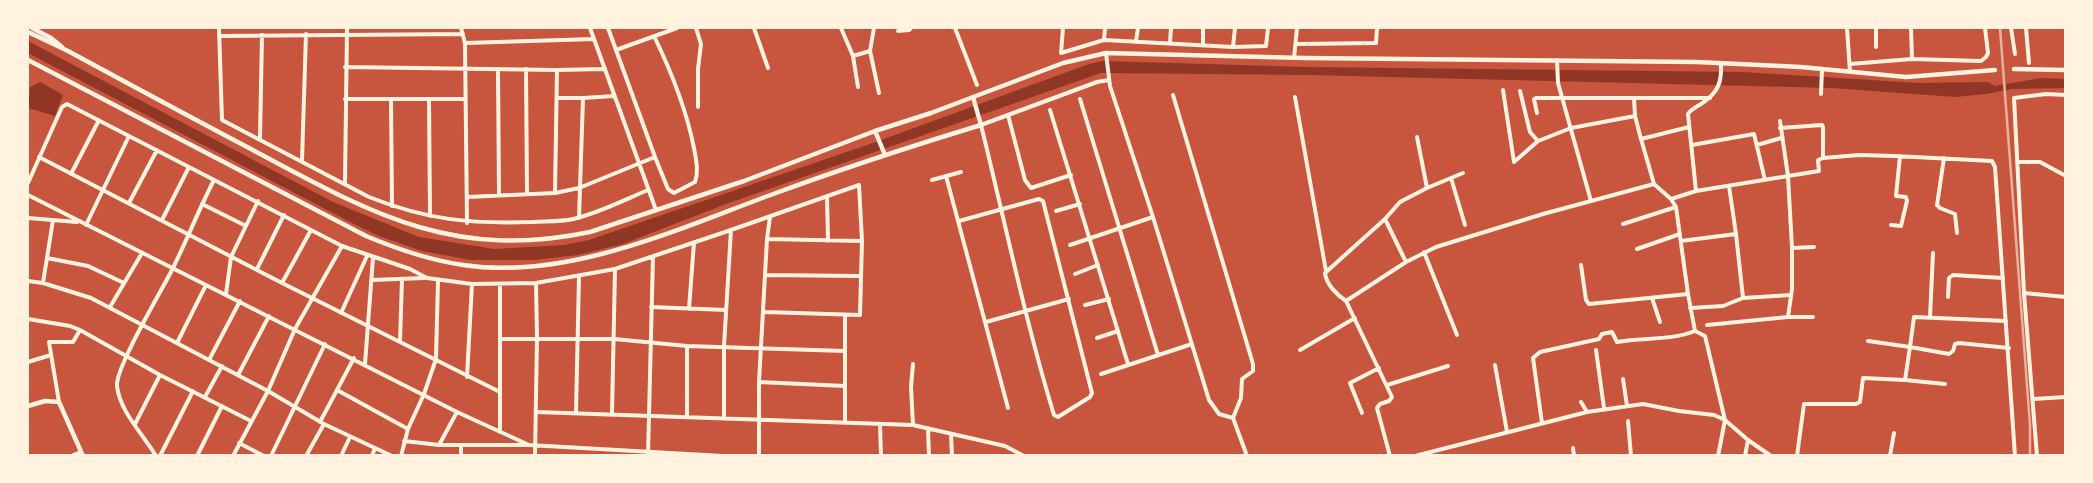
<!DOCTYPE html>
<style>
body{margin:0}
#map{position:relative;width:2093px;height:483px;overflow:hidden;background:#c8553d;font-family:"Source Sans 3",sans-serif}
canvas{display:block}
.frame{position:absolute;inset:0;border:29px solid #fff3e0;pointer-events:none}
</style>
<div id="map">
<canvas width="2093" height="483"></canvas>
<div class="frame"></div>
</div>
<script>
const ctx = document.querySelector('canvas').getContext('2d');
ctx.lineJoin = 'round';
function fillPath(path, color) { ctx.fillStyle = color; ctx.fill(path, 'evenodd'); }
function stroke(path, color, width, dash) { ctx.strokeStyle = color; ctx.lineWidth = width; ctx.lineCap = dash ? 'butt' : 'round'; ctx.setLineDash(dash || []); ctx.stroke(path); }
fillPath(new Path2D(`
 M28,41l305,161 86,35 75,12 70,-4 25,-5 284,-97 216,-79 14,-3 205,6 435,5 176,11 69,-1 7,4 46,-8 24,1 1,9 -54,1 -26,5 -31,3 -123,-9 -522,-13 -209,-2 -375,131 -103,40 -45,11 -44,5h-63l-49,-9 -43,-15 -29,-14 -322,-169z
 M40,82l23,13 -8,21 -27,-8 2,-21z`), '#8f3625');
stroke(new Path2D(`
 M219,28l3,92 147,77c58,23 101,27 162,25 14,-1 29,0 42,-3 26,-6 51,-19 75,-29
 M461,28l4,15 2,180
 M590,28l66,182
 M608,28l47,129 13,32 6,4 21,-11c4,-11 1,-22 -1,-34 -8,-40 -22,-75 -40,-112
 M696,28l5,16 -3,25v38
 M754,28l14,40
 M841,28l12,28 17,-5
 M874,28l-4,23 9,42
 M955,28l22,57
 M1063,28l-2,25 43,-13 129,7 33,-1 2,-18
 M1847,28l3,44
 M1876,28v19
 M1911,28l1,31
 M2011,28l4,26
 M2026,28l3,35
 M898,31l11,-1 2,-2
 M219,36l244,-2
 M1104,40l1,-12
 M1136,41l2,-13
 M465,43l129,-4
 M1170,43l1,-15
 M1297,44l79,-1 1,-15
 M1203,45v-17
 M1233,47l2,-19
 M616,50l61,-22
 M1106,53l4,33 43,131 56,183 10,14 14,4 14,38
 M853,56l5,31
 M1294,58l3,-30
 M1557,60l1,23 33,118
 M1850,64l62,-5 69,2 5,-4 2,-4 -3,-25
 M345,67l212,3 47,-1
 M498,69l1,126
 M526,69l1,124
 M1503,90l11,72 24,-21 33,-13 64,-12
 M1520,91l10,41 8,9
 M1821,94l1,-25
 M1173,95l80,269v7l-11,8 -1,19 -8,20
 M1295,97l31,174
 M557,98h26l-4,120
 M583,98l31,-2
 M1634,98l1,18 6,23 13,45 17,15 5,8 12,87 7,37 10,5 20,84 -7,36
 M345,99h121
 M391,99l1,107
 M429,99l1,117
 M1080,99l78,256
 M1050,110l78,254
 M1537,113l-3,-14 2,-1h174
 M1008,115l17,65 6,8 40,-13
 M1780,121l8,55 4,72
 M1780,128l42,-3 1,2v31
 M1417,137l10,51
 M260,138l2,-103
 M1641,139l48,-12
 M1692,145l62,-11 11,46
 M1757,145l24,-7
 M39,157l243,126 218,109
 M1944,158l-7,47 3,3 15,6 2,19
 M302,161l4,-127
 M2017,162h23l26,14
 M71,174l28,-54
 M946,176l62,232
 M1451,178l14,47
 M932,180l29,-8
 M28,183l34,-76 5,-3 275,142 68,23 17,9 45,6 64,-1 79,-14 116,-39 128,-45 3,56 -2,74 -96,-3
 M345,183l2,-155
 M1729,186l7,48
 M1696,191l-8,-77c3,-5 8,-7 13,-10 17,-11 21,-21 20,-41
 M555,193l2,-123
 M28,195l429,217 72,33
 M827,196l1,45
 M467,197l88,-4 24,-5 76,-31
 M1671,199l25,-8 123,-20 -1,-11 5,-2 36,-3 36,1 97,5 3,6 20,289
 M129,203l28,-53
 M202,204l44,22
 M1056,211l24,-7
 M28,218l49,4
 M1385,219l21,43
 M162,220l27,-53
 M959,221l80,-22 4,2 49,192 -2,4 -32,20 -4,-2c-29,-95 -49,-193 -73,-290l116,-43 12,-2
 M1623,224l53,-17
 M86,225l43,-89
 M1891,225l10,1 6,-25 -1,-4 -10,-1 4,-40
 M767,239l95,2
 M1681,241l55,-7 7,64
 M1070,245l83,-28
 M1637,249l43,-15
 M1424,252l33,83
 M47,258l41,8 36,17
 M1581,265l5,35 3,4 99,-10
 M257,269l27,-54
 M1075,274l23,-9
 M765,275l95,1
 M371,280l54,-2
 M28,281l15,2 48,15 177,93 56,33 68,32
 M43,283l10,-63
 M282,283l29,-53
 M2024,293l42,4
 M226,294l5,-37 27,-56
 M1948,297l1,-19 4,-3 50,3
 M1652,298l8,24
 M1346,301l60,-39 30,-15 107,-33 111,-30
 M1085,305l24,-6
 M110,307l32,-54
 M651,307l75,3
 M1690,308l33,-2 20,-8 48,-3
 M689,309l5,-67
 M341,313l26,-57
 M1788,317l4,-28v-41l22,-1
 M1930,317l3,-64
 M28,319l42,7 10,4 80,45 91,46
 M2006,321l-92,-4 -4,30 39,7 4,-3 2,-7 4,-1 50,5
 M986,322l83,-23
 M1707,325l81,-8h25
 M1097,338l21,-7
 M500,339h114l73,7 158,5
 M1868,341l42,6 -5,33 40,4
 M400,342l2,-63
 M177,343l29,-58
 M1300,350l55,-32
 M1596,350l8,58
 M209,360l31,-59
 M28,362l23,-7
 M365,364l8,-106
 M913,364l-2,23 2,38
 M1495,365l12,67
 M1101,374l91,-30
 M238,375l31,-59
 M467,377l5,-93
 M1623,379l4,27
 M759,382l86,4
 M1387,385l61,-19
 M337,390l71,39
 M205,397l17,-31
 M2033,399l33,-2
 M59,402l-10,-60h24l7,-12
 M1581,402l6,10
 M536,412l377,13 92,21 19,10
 M576,413l3,-137
 M1362,413l-12,-30 29,-15
 M612,414l3,-145
 M687,417v-71
 M724,418v-72l7,-116
 M1628,421l3,35
 M320,422l34,-64
 M845,422v-106
 M1542,423l-9,-65 7,-6 59,-13 3,-5 10,-2 5,10c26,-5 53,-1 78,-11
 M135,424l25,-49
 M880,424l1,32
 M928,428l1,28
 M500,432v-147
 M951,434l1,22
 M404,441l35,4h90l194,11
 M239,443l25,13
 M439,445l18,-33
 M461,446v10
 M1573,448l1,8
 M71,456l10,-4
 M156,456c-13,-22 -36,-44 -39,-70 -2,-18 45,-96 55,-116 15,-30 27,-61 42,-90
 M160,456l33,-65
 M197,456l25,-50
 M233,456l35,-65 27,-62 47,-83
 M271,456l54,-112
 M306,456l18,-32
 M341,456l9,-19
 M372,456l3,-8
 M401,456l7,-27 16,-35 12,-35 2,-79
 M535,456l2,-118 -1,-55
 M648,456l5,-200
 M759,456v-74l8,-143 3,-22
 M1390,456l-13,-48 3,-4 9,-3 3,-4 -46,-96c-9,-6 -20,-17 -21,-28l60,-54 15,-17 27,-14 36,-15
 M1415,456l172,-44 56,-8 36,7 35,4 11,5 23,20 23,16
 M1745,456l3,-16
 M1797,456l7,-52h52l4,-2 3,-24 42,2
 M1890,456l4,-23
 M2037,456l-13,-163 -10,-195 32,-4 20,1`), '#fff3e0', 4);
stroke(new Path2D(`
 M32,28l19,10 11,9
 M28,32l40,19c61,33 122,66 183,98 118,63 200,112 339,83l154,-51 131,-50 56,-18 132,-50 43,-10 199,5 392,4 104,5 105,10 89,-7
 M28,60l338,176c31,13 63,24 97,29 105,16 217,-37 313,-72 68,-25 136,-47 205,-68l-8,-28
 M2014,69l52,1
 M875,131l10,24
 M28,406l17,-5 14,1 24,54`), '#fff3e0', 4.5);
stroke(new Path2D(`
 M2000,28l30,397v31`), '#e9b49f', 2.5);
</script>
